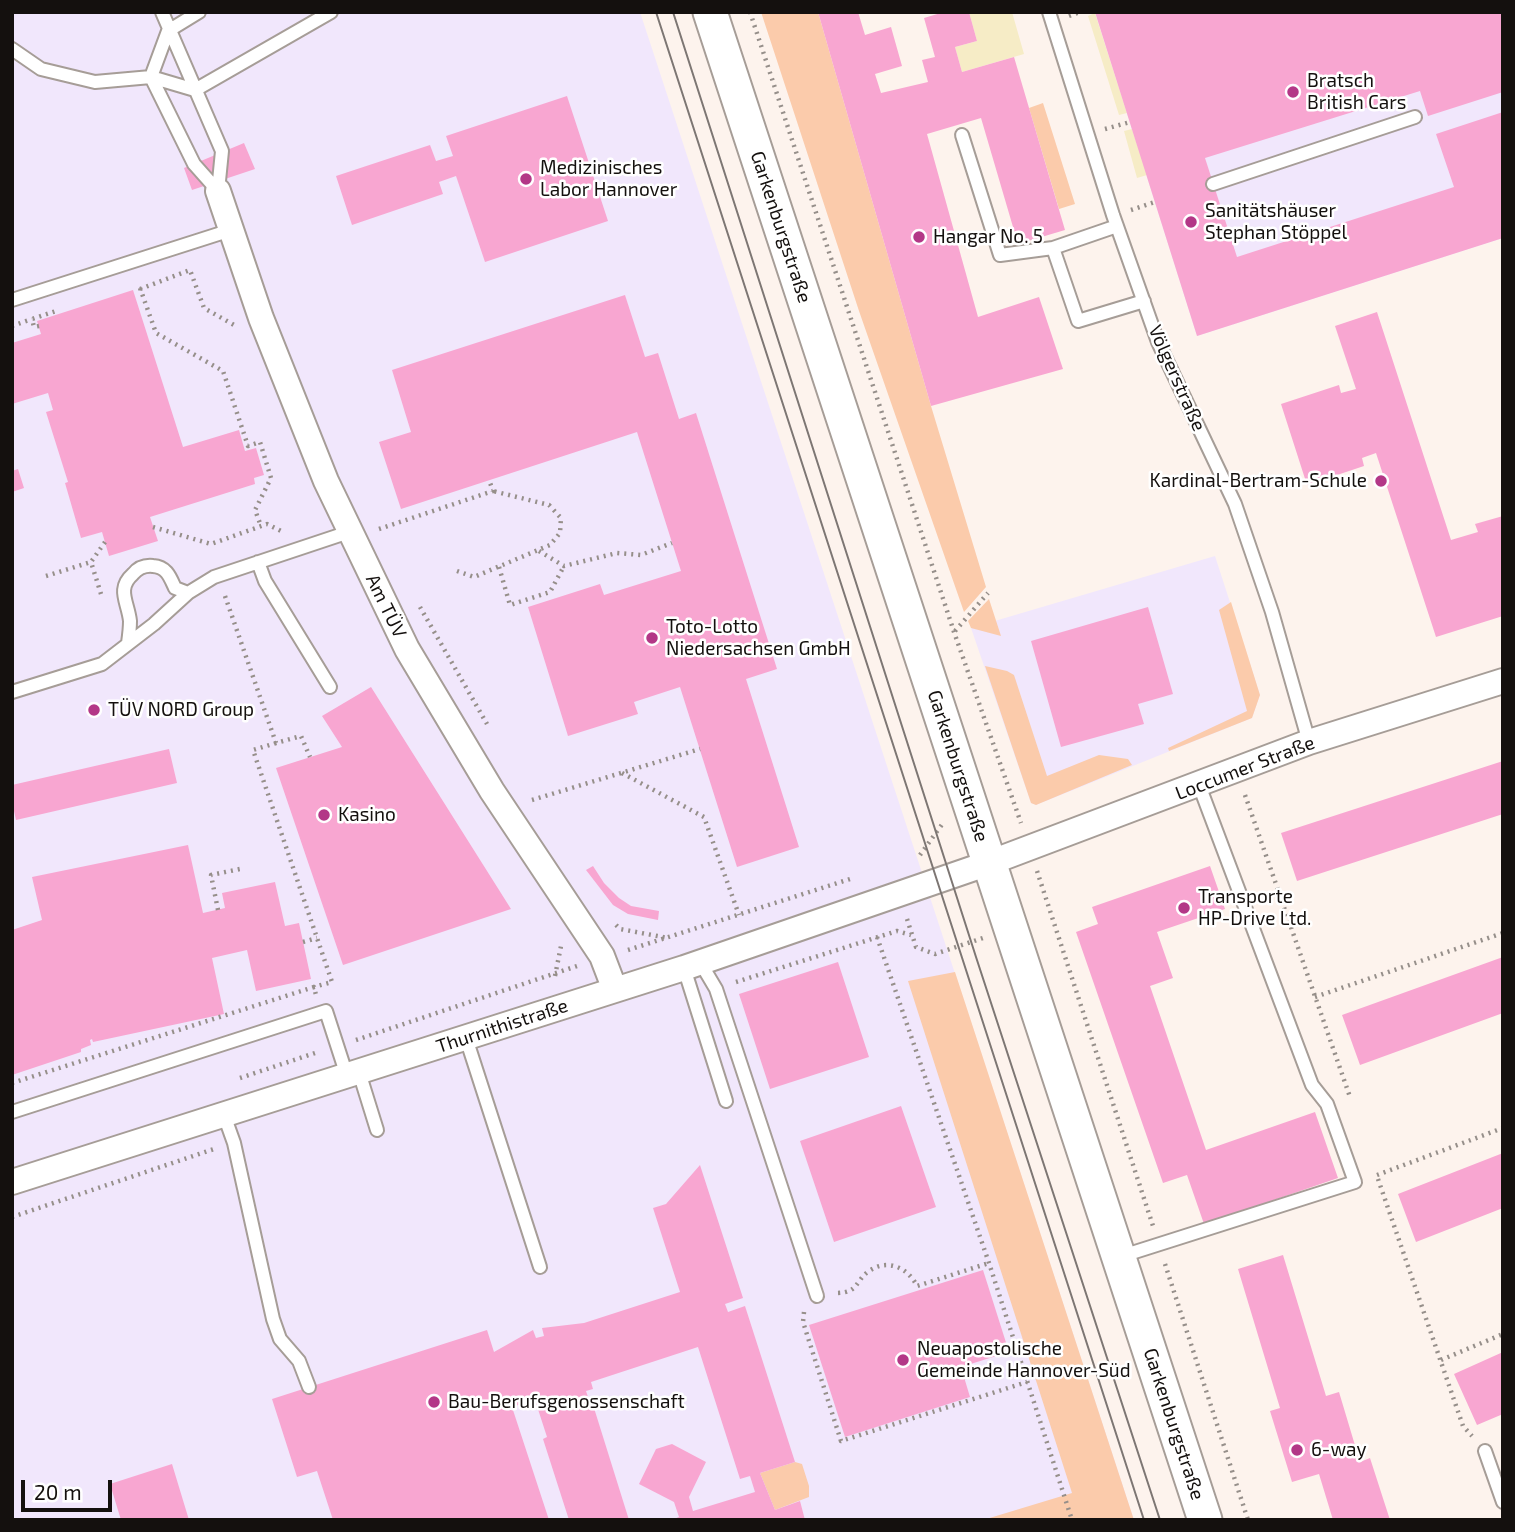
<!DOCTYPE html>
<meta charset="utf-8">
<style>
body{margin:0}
#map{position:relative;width:1515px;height:1532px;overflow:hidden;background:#fdf3ed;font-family:"Exo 2",sans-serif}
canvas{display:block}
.frame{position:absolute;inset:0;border:14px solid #14100e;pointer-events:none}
.scale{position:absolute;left:21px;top:1480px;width:91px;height:32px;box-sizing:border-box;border:4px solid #14100e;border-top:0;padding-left:9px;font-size:21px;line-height:24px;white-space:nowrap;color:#14100e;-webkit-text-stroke:5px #fff;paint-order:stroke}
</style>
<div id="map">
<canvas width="1515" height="1532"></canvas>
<div class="frame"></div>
<div class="scale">20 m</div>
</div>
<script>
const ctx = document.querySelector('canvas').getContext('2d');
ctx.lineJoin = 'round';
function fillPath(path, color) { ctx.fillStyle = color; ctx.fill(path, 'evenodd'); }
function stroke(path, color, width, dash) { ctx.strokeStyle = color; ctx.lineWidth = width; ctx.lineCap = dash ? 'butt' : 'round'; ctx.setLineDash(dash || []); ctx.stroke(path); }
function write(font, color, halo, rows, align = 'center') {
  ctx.font = font + ' "Exo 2",sans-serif'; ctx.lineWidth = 5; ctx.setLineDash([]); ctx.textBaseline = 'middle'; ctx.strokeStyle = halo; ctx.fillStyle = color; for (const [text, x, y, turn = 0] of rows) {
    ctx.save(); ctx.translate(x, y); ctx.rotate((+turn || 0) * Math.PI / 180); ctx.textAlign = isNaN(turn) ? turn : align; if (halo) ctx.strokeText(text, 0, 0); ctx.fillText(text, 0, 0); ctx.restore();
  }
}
fillPath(new Path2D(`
 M12,12h628l494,1508h-1122z
 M1095,12h408v226l-306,98z
 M1215,556l45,139 -8,23 -216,87 -5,-2 -60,-175z`), '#f1e7fc');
fillPath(new Path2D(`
 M761,12h57l113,394 55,181 -22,25 -105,-301z
 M1043,103l32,101 -16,5 -30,-101z
 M989,599l12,37 -30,-8 -3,-7z
 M1231,602l29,93 -8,23 -83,33 -1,-3 79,-37 -28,-101z
 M985,666l22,5 7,4 33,101 52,-21 29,4 4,6 -96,40 -5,-2z
 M955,972l179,548h-151l89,-27 -164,-512z
 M795,1462l7,2 7,22v11l-34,13 -15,-37z`), '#fbcbab');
fillPath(new Path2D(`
 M969,12h43l12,42 -62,18 -7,-25 22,-6z
 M1095,13l32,100 -8,2 -31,-99z
 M1132,129l15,46 -10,3 -13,-47z`), '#f6ecc6');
fillPath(new Path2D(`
 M818,12h40l7,23 26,-8 11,39 -27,8 6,19 47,-11 -6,-22 13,-3 -11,-39 20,-6h25l8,29 -22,6 7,25 52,-15 51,173 -47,14 -37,-126 -54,16 51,183 61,-20 24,72 -132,37z
 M1095,12h408v80l-75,24 -8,-25 -215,67 32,99 217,-70 -18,-53 67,-22v126l-306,98z
 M567,96l41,125 -123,41 -29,-86 -17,6 4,12 -91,31 -16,-49 94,-31 6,16 17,-5 -7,-20z
 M244,143l11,26 -63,21 -8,-22z
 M133,290l50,157 56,-17 6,21 11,-3 8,27 -10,3 1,6 -105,33 8,24 -49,15 -7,-24 -21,6 -16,-55 3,-1 -22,-70 7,-2 -5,-17 -36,11v-61l29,-9 -4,-13z
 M625,295l20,62 13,-4 21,66 17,-6 81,256 -31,10 53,168 -62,20 -57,-180 -46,15 4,12 -70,22 -40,-129 72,-23 4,11 77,-24 -44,-139 -236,77 -22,-67 32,-10 -19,-62z
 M1377,312l74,228 27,-8 -3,-8 28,-8v100l-67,21 -60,-184 -14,5 2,8 -57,19 -26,-81 58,-19 2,8 15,-4 -21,-63z
 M18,469l6,19 -12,4v-21z
 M1148,607l25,87 -35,10 6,20 -83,23 -30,-106z
 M371,687l140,222 -168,56 -67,-197 66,-21 -20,-31z
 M169,749l8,34 -161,37 -4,-18v-17z
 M1503,761v53l-206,67 -16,-48z
 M188,845l15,68 22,-5 -3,-15 53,-11 10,44 14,-3 12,56 -55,12 -9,-41 -35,8 12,56 -131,28 -1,-3 -2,1 1,5 -10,4v3l-69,23v-145l30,-10 -10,-43z
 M593,866l11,17 15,15 12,8 28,5 -1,9 -30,-6 -15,-9 -27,-35z
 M1210,866l15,43 -68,23 16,46 -23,8 56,164 109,-38 23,66 -134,46 -17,-49 -24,8 -87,-251 22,-8 -6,-17z
 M1503,957v56l-143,52 -18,-50z
 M838,962l31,95 -99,32 -31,-95z
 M901,1106l35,101 -102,35 -34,-101z
 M1503,1153v55l-87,34 -18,-48z
 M700,1165l43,133 -18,6 3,8 17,-6 50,156 -35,11 15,37 25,-9 5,19h-134l8,-3 -5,-15 -35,-18 17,-35 16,-5 34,18 -17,35 4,14 62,-19 -5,-16 -10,3 -42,-132 -107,35 2,7 -7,2 6,18 2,-1 35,112h-60l-26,-81 4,-2 -12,-37 -23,7 37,113h-216l-16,-49 -20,6 -25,-78 215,-69 7,22 39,-22 3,8 8,-2 -2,-8 42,-5 96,-31 -27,-84 13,-4z
 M1283,1255l43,141 13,-4 21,70 10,-4 20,62h-57l-14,-46 -27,8 -22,-71 10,-3 -42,-139z
 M983,1270l26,82 -48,15 9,30 -125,40 -36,-112z
 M1503,1352v62l-26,11 -23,-51z
 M172,1464l17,56h-68l-11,-36z`), '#f8a6d1');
const service = new Path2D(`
 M162,12l60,139 -4,40
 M199,12l-31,19 -17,46 43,87 24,27
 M1049,12l64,203 45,127 77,162 37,108 37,130
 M12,49l29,20 54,13 56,-5 44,13 136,-78
 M962,135l38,120 53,-7 25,73 66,-20
 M1213,184l202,-67
 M1053,248l64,-22
 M12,300l219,-70
 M258,562l7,19 65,106
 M128,643c1,-7 2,-15 2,-22 -2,-19 -14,-32 3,-47 5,-6 11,-9 20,-8 14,1 17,11 22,22l13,5
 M12,692l90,-28 52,-40 34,-31 26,-16 135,-45
 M700,962l16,27 101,307
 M684,968l42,133
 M466,1038l74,229
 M359,1072l18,58
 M12,1112l314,-101 21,65
 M224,1115l10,28 39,176 7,20 19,22 10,26
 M1119,1257l236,-75 -28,-78 -15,-19 -113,-300
 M1485,1451l18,51`);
const minor = new Path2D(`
 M218,191l43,127 65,163 81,168 85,142 110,165 13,34
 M12,1182l672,-214 305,-105 320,-121 194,-61`);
const secondary = new Path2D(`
 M710,12l495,1508`);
stroke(service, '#a69d97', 16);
stroke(minor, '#a69d97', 28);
stroke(secondary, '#a69d97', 37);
stroke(new Path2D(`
 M750,12l204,620 67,191
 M1069,16l11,-4
 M1105,129l25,-7
 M1131,210l24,-8
 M140,288l16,45 67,38 25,75 12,-4 11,36 -16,32 6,16
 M140,289l50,-19 14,38 30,17
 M12,326l20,-7
 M39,326l-5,1 -2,-8 27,-9
 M153,527l58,17 56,-20 14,7 3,-1
 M379,529l114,-38 -4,-11
 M539,551l25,15 53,-13 24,2 31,-12
 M499,567l11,38 40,-13 14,-26
 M457,571l17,6 76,-32 10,-12 1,-15 -12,-13 -56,-14
 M46,576l45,-14
 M101,594l-10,-32 14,-20
 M225,596l51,147 25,-7 9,21
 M420,607l67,117
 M955,631l33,-38
 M276,743l-23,7 79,232 -18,5
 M622,773l82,44 35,98
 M1245,795l105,302
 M532,800l168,-51
 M920,855l23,-32
 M1037,871l116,355
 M218,910l-7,-35 29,-6
 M907,919l9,28 19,7 48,-16
 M616,925l4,4 48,9
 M877,937l112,326 83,257
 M303,942l14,-4
 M628,950l222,-71
 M555,976l6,-30
 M736,982l161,-51 14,4
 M1315,997l188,-64
 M356,1040l221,-74
 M240,1078l78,-26
 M12,1083l302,-96 2,8
 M1377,1175l126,-47
 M1378,1179l85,247 9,10
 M12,1217l202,-68
 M1165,1264l83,256
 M838,1293c21,-1 17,-12 31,-22 19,-13 39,-3 48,15l72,-23
 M804,1312l-1,10 38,119 186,-59
 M1441,1360l62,-26`), '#968f8a', 4.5, [2, 5]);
stroke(service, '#fff', 12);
stroke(minor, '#fff', 24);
stroke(secondary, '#fff', 33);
stroke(new Path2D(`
 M656,12l488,1508
 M673,12l303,945 184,563`), '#7d7673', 2);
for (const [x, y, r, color] of [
 [1293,92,7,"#b33787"],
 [526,179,7,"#b33787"],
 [1191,222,7,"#b33787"],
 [919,237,7,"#b33787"],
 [1381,481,7,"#b33787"],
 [652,638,7,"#b33787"],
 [94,710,7,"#b33787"],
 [324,815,7,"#b33787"],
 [1184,908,7,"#b33787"],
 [903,1360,7,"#b33787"],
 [434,1402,7,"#b33787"],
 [1297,1450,7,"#b33787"]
]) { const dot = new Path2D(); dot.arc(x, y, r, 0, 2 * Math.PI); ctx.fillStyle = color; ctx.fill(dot); stroke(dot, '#fff', 2.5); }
write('19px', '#14100e', '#fff', [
 ["Bratsch",1307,81],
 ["British Cars",1307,103],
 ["Medizinisches",540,168],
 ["Labor Hannover",540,190],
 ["Sanitätshäuser",1205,211],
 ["Stephan Stöppel",1205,233],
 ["Hangar No. 5",933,237],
 ["Kardinal-Bertram-Schule",1367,481,"right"],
 ["Toto-Lotto",666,627],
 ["Niedersachsen GmbH",666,649],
 ["TÜV NORD Group",108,710],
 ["Kasino",338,815],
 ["Transporte",1198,897],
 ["HP-Drive Ltd.",1198,919],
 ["Neuapostolische",917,1349],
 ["Gemeinde Hannover-Süd",917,1371],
 ["Bau-Berufsgenossenschaft",448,1402],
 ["6-way",1311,1450]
], 'left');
write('19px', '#14100e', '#fff', [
 ["Garkenburgstraße",781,227,72],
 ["Völgerstraße",1177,378,66],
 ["Am TÜV",386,606,64],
 ["Garkenburgstraße",958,766,72],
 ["Loccumer Straße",1245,768,-21],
 ["Thurnithistraße",502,1026,-18],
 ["Garkenburgstraße",1174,1424,72]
]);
</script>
